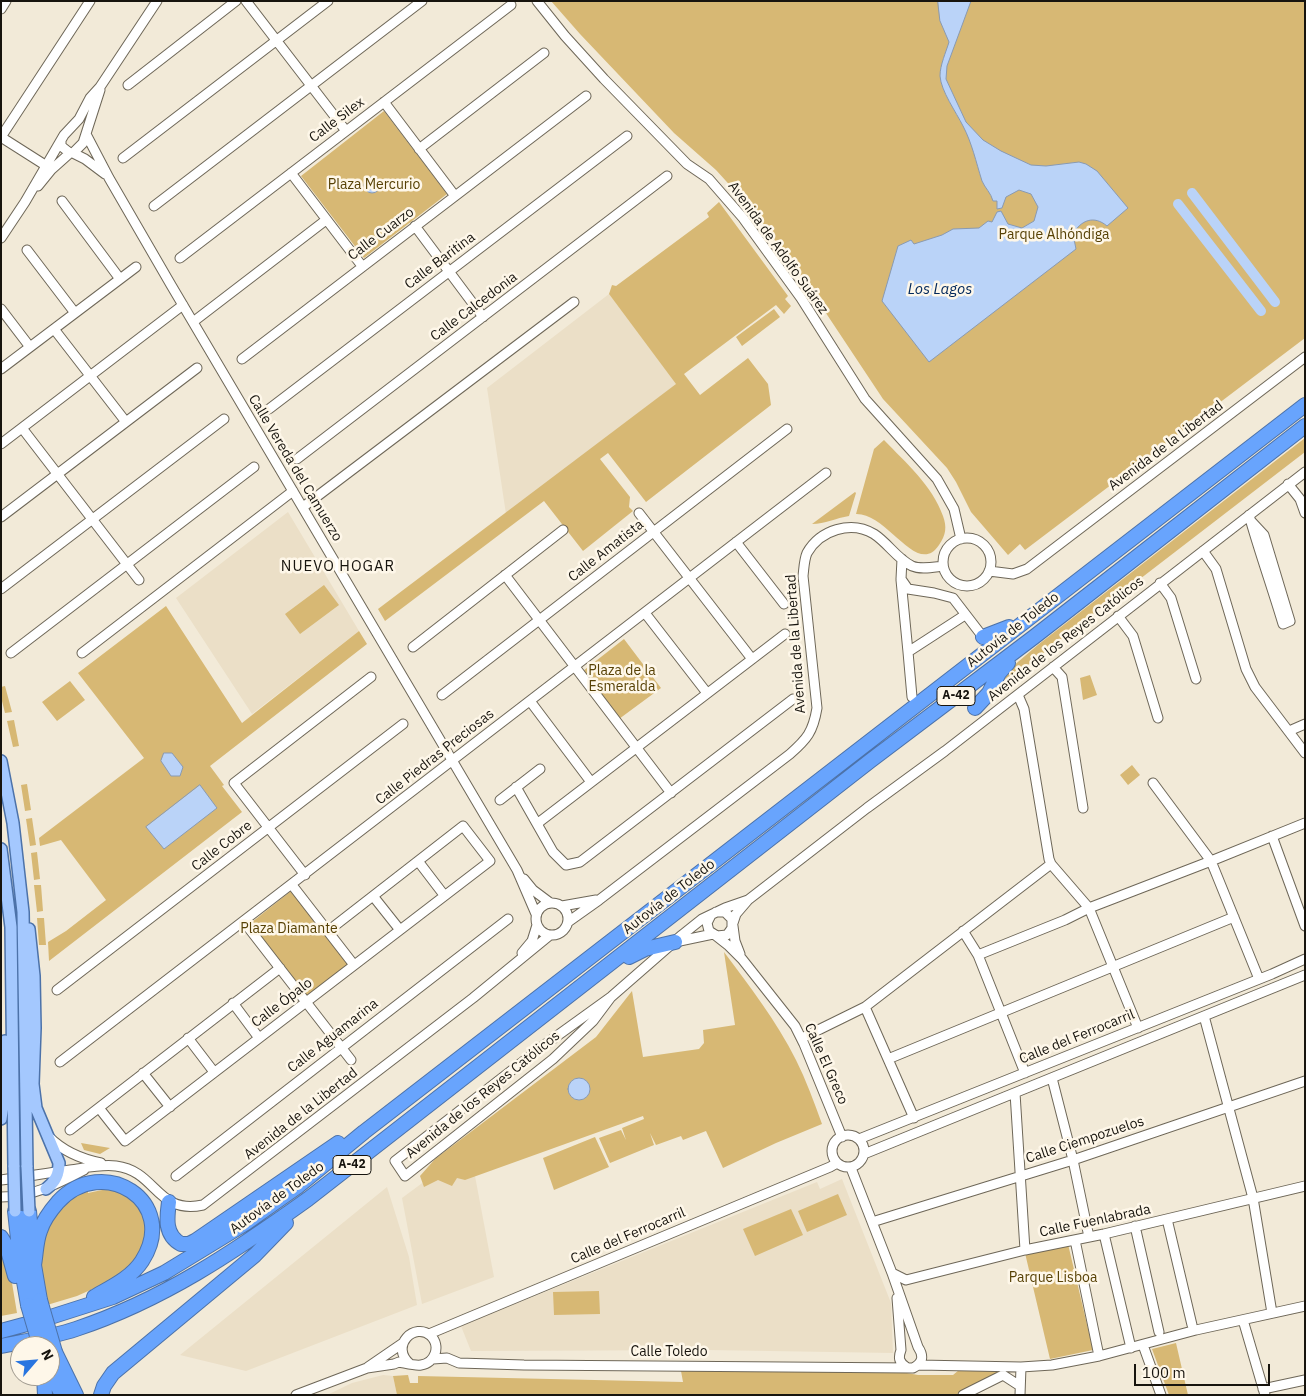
<!DOCTYPE html>
<meta charset="utf-8">
<style>
body{margin:0}
#map{position:relative;width:1306px;height:1396px;overflow:hidden;background:#f2ead8;font-family:"IBM Plex Sans",sans-serif}
canvas{display:block}
.frame{position:absolute;inset:0;border:2px solid #17140e;pointer-events:none}
.north{position:absolute;left:10px;top:1336px;width:50px;height:50px;box-sizing:border-box;background:#fef7e9;border:1px solid #a29c91;border-radius:50%;rotate:63deg;font-size:14px;font-weight:700;line-height:20px;text-align:center;color:#17140e}
.north::after{content:'';display:block;margin:auto;width:18px;height:22px;background:#2875e0;clip-path:polygon(50% 0,100% 100%,50% 72%,0 100%)}
.scale{position:absolute;left:1134px;top:1364px;width:136px;height:22px;box-sizing:border-box;border:2px solid #17140e;border-top:0;padding-left:6px;font-size:15px;line-height:18px;white-space:nowrap;color:#17140e;-webkit-text-stroke:4px #fef7e9;paint-order:stroke}
</style>
<div id="map">
<canvas width="1306" height="1396"></canvas>
<div class="frame"></div>
<div class="north">N</div>
<div class="scale">100 m</div>
</div>
<script>
const ctx = document.querySelector('canvas').getContext('2d');
ctx.lineJoin = 'round';
function fillPath(path, color) { ctx.fillStyle = color; ctx.fill(path, 'evenodd'); }
function stroke(path, color, width, dash) { ctx.strokeStyle = color; ctx.lineWidth = width; ctx.lineCap = dash ? 'butt' : 'round'; ctx.setLineDash(dash || []); ctx.stroke(path); }
function write(font, color, halo, rows, align = 'center') {
  ctx.font = font + ' "IBM Plex Sans",sans-serif'; ctx.lineWidth = 5; ctx.setLineDash([]); ctx.textBaseline = 'middle'; ctx.strokeStyle = halo; ctx.fillStyle = color; for (const [text, x, y, turn = 0] of rows) {
    ctx.save(); ctx.translate(x, y); ctx.rotate((+turn || 0) * Math.PI / 180); ctx.textAlign = isNaN(turn) ? turn : align; if (halo) ctx.strokeText(text, 0, 0); ctx.fillText(text, 0, 0); ctx.restore();
  }
}
fillPath(new Path2D(`
 M609,294l68,90 -171,130 -19,-126z
 M288,512l71,119 -107,83 -76,-116z
 M452,1161l23,15 19,101 -72,27 -20,-106z
 M842,1179l49,124 2,50 -185,-3 -237,1 -10,-25 356,-144 3,7z
 M387,1187l22,70 8,48 -171,66 -66,-16z
 M383,1375l10,1 4,19h-70l25,-12z`), '#ebdfc7');
fillPath(new Path2D(`
 M551,1h754v337l-280,212 -5,-6 -12,11 -37,-43 -15,-30 -9,-14 -64,-69 -79,-119 -49,-67 -39,-43 -42,-37 -94,-99z
 M384,111l63,83 -83,64 -63,-82z
 M719,202l69,94 -3,3 6,7 -7,8 -8,-9 -92,69 16,21 48,-37 20,26 3,21 -125,97 -38,-49 -8,6 30,38 -1,10 4,4 -50,40 -39,-50 -159,120 -7,-12 298,-225 -67,-90 3,-9 4,1 93,-69 -2,-4z
 M774,309l6,8 -38,29 -6,-9z
 M1305,438v14l-299,230 -3,-4 2,-5 34,-29z
 M884,440c22,23 48,45 59,76 4,11 3,19 -4,29 -22,33 -51,-32 -83,-31l18,-65z
 M855,492l1,1 -7,23c-13,2 -24,8 -37,8z
 M324,585l15,20 -39,29 -15,-20z
 M166,606l76,117 117,-92 8,13 -157,122 14,19 -2,1 20,26 -193,149 -1,-19 18,-11 40,-31 -45,-60 -21,6 -1,-8 105,-80 -66,-85z
 M624,639l37,49 -42,31 -36,-48z
 M1090,675l7,20 -14,5 -3,-22z
 M70,681l15,19 -28,21 -15,-19z
 M5,686l7,26 -7,1 -4,-16v-10z
 M14,720l5,26 -6,1 -6,-26z
 M1132,765l8,10 -12,10 -8,-10z
 M27,784l4,26 -6,1 -4,-26z
 M32,818l4,27 -6,1 -4,-27z
 M37,852l3,27 -6,1 -3,-27z
 M34,885h7l2,26 -6,1z
 M291,891l3,1 54,69v4l-39,30h-3l-54,-69v-4z
 M37,918h7l2,27h-7z
 M724,952c26,35 52,68 72,108 10,20 18,42 26,64l-46,19 -53,25 -17,-37 -23,9 -2,-4 -25,9 -6,-12 4,12 -44,18 -11,-25 22,-8 5,10 -4,-12 22,-9 -1,-3 -178,64 -8,-2 -5,8 -14,-6 -14,7 -4,-11 15,-17 161,-122 36,-46 11,66 56,-8 5,-6 -1,-13 32,-5z
 M595,1137l14,30 -55,23 -11,-32z
 M81,1143l29,5 -10,6 -16,-4z
 M102,1187l29,8 16,24 -3,28 -14,20 -24,16 -29,13 -30,9 -7,-44 4,-23 4,-12 18,-24 22,-13v4l14,-3z
 M838,1194l9,21 -40,17 -9,-21z
 M791,1209l12,26 -48,21 -12,-27z
 M1068,1244l25,106 -43,9 -25,-106z
 M1,1246l8,19 8,48 -16,3z
 M599,1291l1,23 -46,1 -1,-23z
 M1176,1343l12,52h-19l-17,-46z
 M999,1368l-1,6 -43,21h-558l-4,-19 15,-1 2,8h8v-7l265,6 -2,-11 209,-1 28,5h35l6,-5z`), '#d7b874');
const water = new Path2D(`
 M938,1h33l-24,65 -1,13 20,43 17,18 18,11 30,14 15,1 33,-4 7,2 11,7 31,37 -21,18c-13,-11 -26,-6 -34,8l3,15 -147,113 -47,-61 16,-55 13,-6 3,4 28,-9 11,-6 26,-1 9,-7 4,1 5,-10 4,-1 7,13 14,4 12,-7 4,-14 -7,-13 -12,-4 -13,7 -4,11 -5,1v-8h-4c-2,-8 -8,-13 -11,-20 -6,-19 -10,-38 -19,-55 -7,-14 -22,-35 -23,-50 0,-11 6,-24 9,-34l-9,-21z
 M364 185a8 8 0 1 1 16 0a8 8 0 1 1-16 0Z
 M164,753h8l11,14 -3,9h-9l-10,-15z
 M200,785l17,23 -53,41 -18,-22z
 M568 1089a11 11 0 1 1 22 0a11 11 0 1 1-22 0Z`);
fillPath(water, '#bad3f8');
stroke(water, '#899ab2', 1);
stroke(new Path2D(`
 M1192,193l83,109
 M1178,204l83,107`), '#bad3f8', 10);
const minor = new Path2D(`
 M246,1l100,130
 M537,1l28,35 39,43 83,85 22,15 34,39 58,80 64,101 72,80 17,30 7,30
 M1,9l5,-8
 M128,85l108,-84
 M384,102l71,94
 M86,134l23,44 62,107 346,585 19,44
 M1,137l89,-136
 M1,137l44,28
 M61,141v5l9,7h3l10,-10 17,-53
 M419,149l125,-96
 M73,153l12,6 20,15
 M123,158l205,-157
 M291,173l71,93
 M38,186l13,-16 19,-17
 M62,201l58,78
 M154,206l268,-205
 M415,226l68,91
 M1,238l24,-36 39,-67 15,-16 11,-21 10,-11 57,-86
 M27,250l48,63
 M180,258l331,-253
 M1,309l29,38
 M193,322l133,-102
 M54,329l72,93
 M242,359l344,-263
 M1,369l135,-102
 M269,409l358,-273
 M22,428l117,152
 M1,444l182,-139
 M297,459l370,-283
 M1288,484l12,15 5,14
 M303,507l271,-205
 M639,513l113,146
 M1249,515c10,36 23,72 34,109l7,-3 -26,-86 -14,-15
 M1,517l196,-149
 M943 562a24 24 0 1 1 48 0a24 24 0 1 1-48 0Z
 M736,542l48,62
 M1203,551l13,18 30,100 9,18 50,66
 M902,559l-1,20 7,10 26,4 19,5 30,39
 M989,571l24,3 14,-5 278,-212
 M505,575l166,218
 M901,580l7,72
 M1160,583l11,15 25,81
 M1,589l223,-170
 M645,613l62,80
 M1118,616l15,20 25,82
 M413,647l150,-117
 M11,653l243,-186
 M82,653l211,-162
 M1053,667l9,10 21,131
 M442,695l345,-266
 M1018,695l6,14 25,150 2,5 38,44 49,120
 M912,697l-4,-45 57,-37
 M530,701l61,81
 M1289,731l16,-7
 M1153,783l58,78 48,118
 M516,787l37,65 13,13 14,-3 213,-163
 M500,800l40,-31
 M538,823l247,-189
 M1272,836l33,90
 M418,861l26,34
 M305,875l-71,-92 137,-106
 M524,879l9,11 16,12
 M292,885l62,80
 M373,896l27,34
 M536 919a16 16 0 1 1 32 0a16 16 0 1 1-32 0Z
 M562,906l34,-6
 M711,915l-4,8 2,8 8,5 10,-1 5,-7v-9l-7,-7h-9
 M244,922l107,138
 M568,922l31,-22 191,-146c17,-15 23,-22 27,-46l-14,-132c1,-8 1,-16 4,-23 13,-23 44,-33 67,-19 14,9 23,25 38,32 9,4 22,1 31,0
 M733,923l3,-9 12,-14 119,-92 78,-57 360,-279
 M733,926l2,15 5,13
 M963,931l15,24 47,118
 M715,935l14,11 13,13 53,67 9,18 38,93
 M675,942l38,-8
 M522,953l10,-12 5,-16
 M978,955l87,-35 24,-12 122,-47 94,-38
 M57,990l346,-266
 M611,997l-18,24 -40,38 -148,117 -10,-15 148,-115 68,-49 71,-62 20,-16 23,-11 23,-8
 M233,1003l26,35
 M865,1007l49,111
 M1204,1016l49,182 19,115
 M188,1038l26,34
 M802,1038l63,-31 186,-143
 M888,1059l346,-142
 M60,1062l766,-589
 M143,1073l27,34
 M1052,1078l21,82 16,77
 M1015,1093l10,157
 M99,1108l26,33 365,-280 -27,-35 -135,105
 M70,1130l210,-162
 M832 1151a16 16 0 1 1 32 0a16 16 0 1 1-32 0Z
 M49,1137c15,15 32,22 52,26
 M859,1139l413,-165 33,-15
 M864,1154l441,-179
 M176,1176l332,-257
 M1,1180c23,-3 46,-7 69,-10 15,-2 31,-6 46,-4 41,5 40,49 87,39l270,-207 77,-63
 M1,1197c31,0 56,-13 83,-27
 M1167,1219l25,106
 M872,1222l201,-62 232,-79
 M1135,1226l24,106
 M1104,1234l27,114
 M1075,1240l24,116
 M892,1273l14,7 119,-30 79,-16 201,-48
 M897,1298l4,52c-3,8 -2,12 5,17
 M1243,1320l22,75
 M429,1334l401,-167 7,-4
 M1143,1345l18,50
 M433,1359l14,-1 12,5 65,2 389,3c10,-5 11,-12 5,-21l-26,-74 -41,-105
 M919,1365l102,2 31,-2 47,-9 97,-26 109,-24
 M368,1367l35,-24
 M1263,1389l42,-9
 M296,1395l71,-27 27,-4 5,-2c6,1 16,4 22,3 14,-2 20,-19 10,-29 -16,-15 -42,10 -21,28
 M963,1395l40,-20 17,11
 M1020,1395l1,-28`);
const major = new Path2D(`
 M1,761l12,62 10,89 4,255
 M1,849l10,78 3,240
 M29,929l5,47 1,52 -2,56 3,24 23,55c0,12 -4,19 -13,26
 M1,1119l2,-15 2,-63`);
const highway = new Path2D(`
 M983,637l26,-10
 M975,708l14,-15 10,-20 9,-10
 M629,957l16,-8 30,-7
 M169,1202c-2,15 -5,33 12,42h8l6,-3 143,-98
 M15,1211l5,47 8,47
 M29,1211l5,54 6,35
 M1,1237l6,10 8,29
 M34,1265c2,-11 2,-24 6,-34 3,-10 11,-21 18,-29 45,-49 122,0 84,59 -11,17 -31,26 -48,36
 M1,1331l37,-10 75,-24 51,-24 82,-50 51,-36 67,-55 941,-727
 M1,1346c25,-5 51,-9 75,-17 87,-29 158,-77 232,-130l562,-438 164,-124 271,-211
 M55,1352l21,43
 M50,1371l12,24
 M44,1376l1,19
 M101,1395l3,-9 9,-13 142,-118 31,-32`);
stroke(minor, '#6e6758', 11);
stroke(major, '#4c72a9', 14);
stroke(highway, '#4c72a9', 16);
stroke(minor, '#fff', 9);
stroke(major, '#a4c8fe', 11);
stroke(highway, '#68a4fd', 14);
const majorBridge = new Path2D(`
 M14,1167l1,44
 M27,1167l2,44`);
const highwayBridge = new Path2D(`
 M40,1300l15,52
 M28,1305l12,41`);
stroke(majorBridge, '#4c72a9', 14, []);
stroke(highwayBridge, '#4c72a9', 16, []);
stroke(majorBridge, '#a4c8fe', 11);
stroke(highwayBridge, '#68a4fd', 14);
for (const [x, y, w] of [
 [956,696,38],
 [352,1165,38]
]) { const box = new Path2D(); box.roundRect(x - w / 2, y - 9.5, w, 19, 4); ctx.fillStyle = '#fef7e9'; ctx.fill(box); stroke(box, '#17140e', 1); }
write('bold 12px', '#17140e', null, [
 ["A-42",956,696],
 ["A-42",352,1165]
]);
write('14px', '#17140e', '#fef7e9', [
 ["Calle Silex",337,120,-37],
 ["Calle Cuarzo",381,234,-37],
 ["Avenida de Adolfo Suárez",778,248,54],
 ["Calle Baritina",440,261,-37],
 ["Calle Calcedonia",474,307,-37],
 ["Avenida de la Libertad",1166,446,-37],
 ["Calle Vereda del Camuerzo",295,468,59],
 ["Calle Amatista",606,551,-38],
 ["Autovía de Toledo",1013,630,-38],
 ["Avenida de los Reyes Católicos",1066,639,-38],
 ["Avenida de la Libertad",796,644,-94],
 ["Calle Piedras Preciosas",435,757,-38],
 ["Calle Cobre",222,846,-38],
 ["Autovía de Toledo",669,897,-38],
 ["Calle Ópalo",282,1003,-37],
 ["Calle Aguamarina",333,1036,-38],
 ["Calle del Ferrocarril",1077,1037,-22],
 ["Calle El Greco",826,1064,66],
 ["Avenida de los Reyes Católicos",483,1095,-39],
 ["Avenida de la Libertad",301,1114,-38],
 ["Calle Ciempozuelos",1085,1140,-18],
 ["Autovía de Toledo",277,1198,-36],
 ["Calle Fuenlabrada",1095,1221,-12],
 ["Calle del Ferrocarril",628,1236,-23],
 ["Calle Toledo",669,1352]
]);
write('14px', '#574105', '#fef7e9', [
 ["Plaza Mercurio",374,185],
 ["Parque Alhóndiga",1054,235],
 ["Plaza de la",622,671],
 ["Esmeralda",622,687],
 ["Plaza Diamante",289,929],
 ["Parque Lisboa",1053,1278]
]);
write('italic 15px', '#01275b', '#fef7e9', [
 ["Los Lagos",940,290]
]);
ctx.letterSpacing = '1px';
write('15px', '#17140e', '#fef7e9', [
 ["NUEVO HOGAR",338,567]
]);
ctx.letterSpacing = '0px';
</script>
